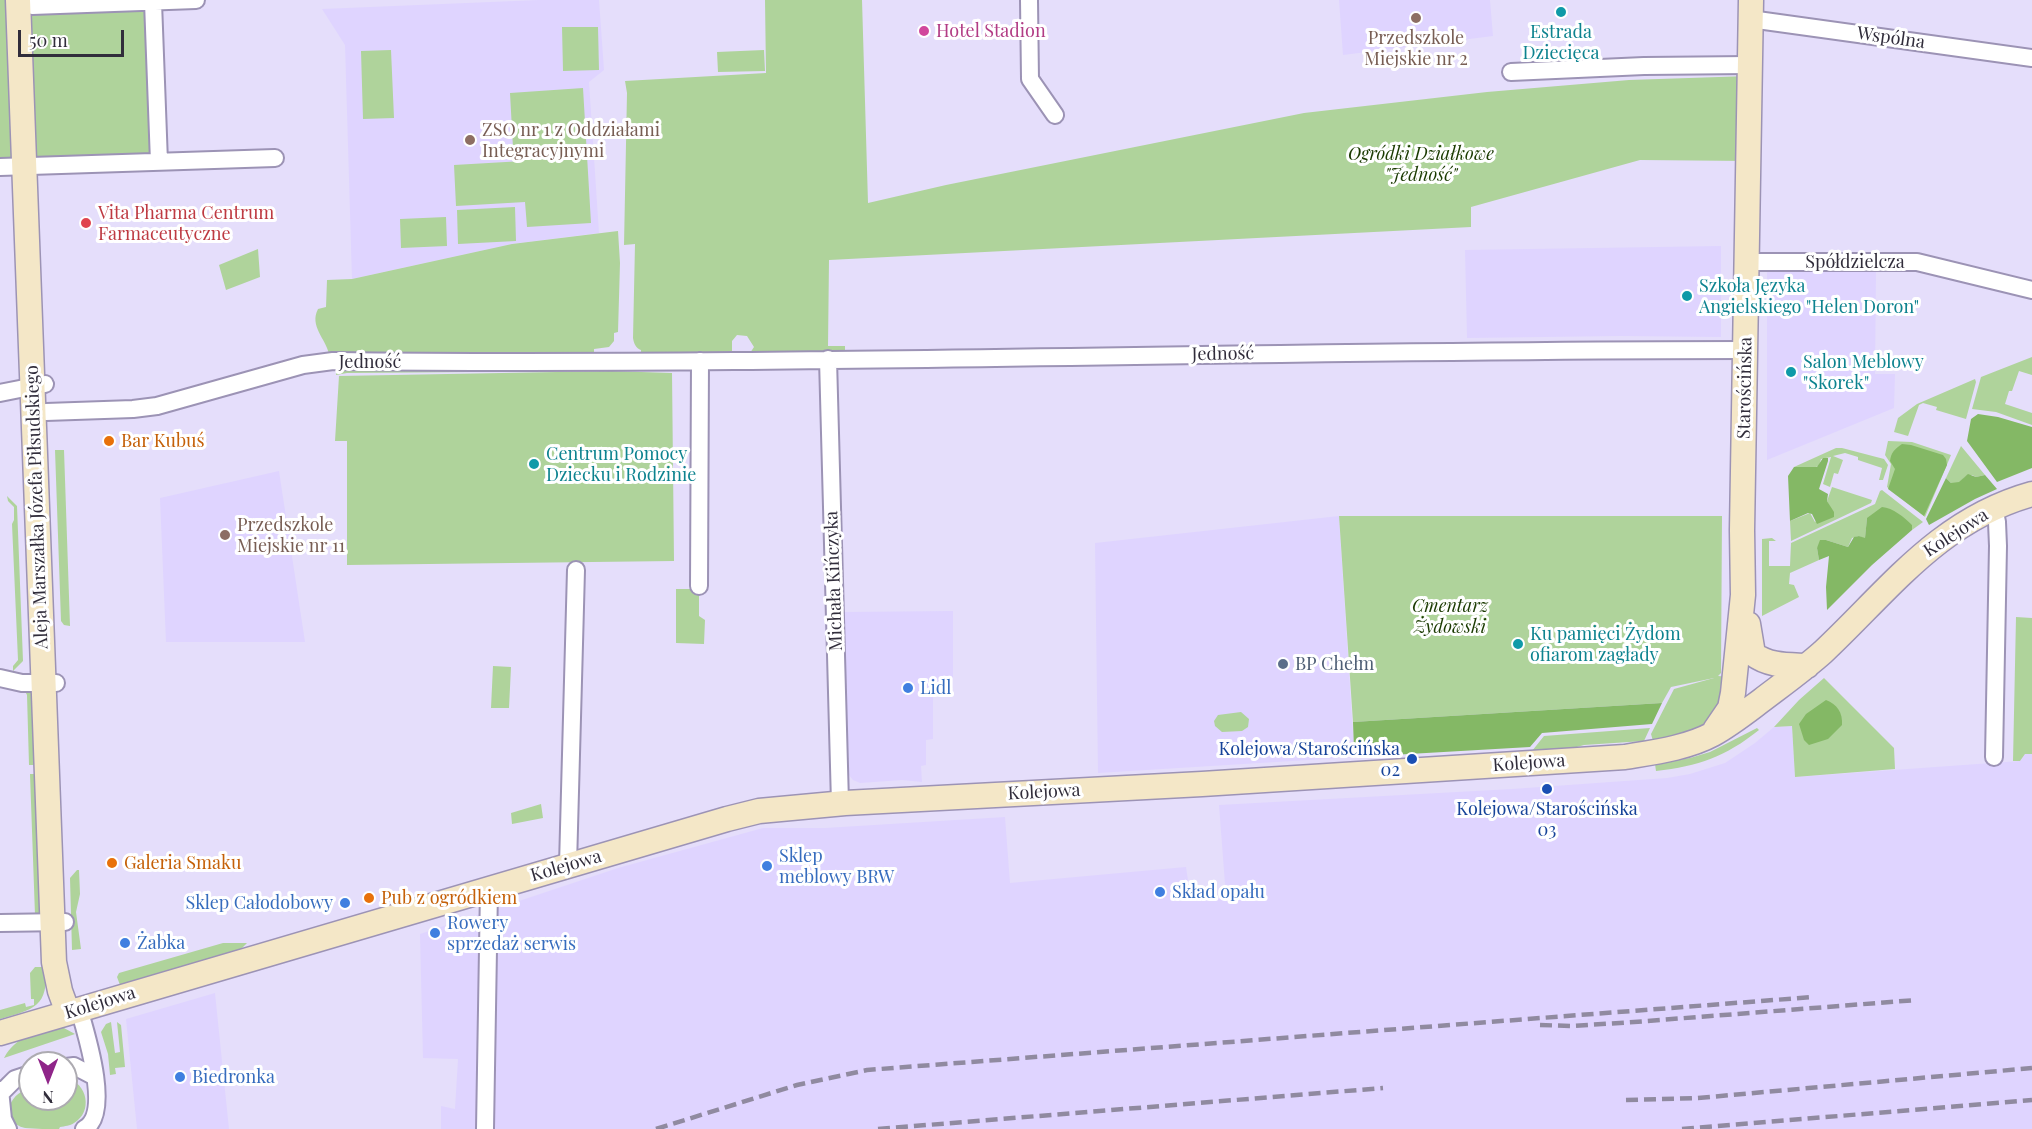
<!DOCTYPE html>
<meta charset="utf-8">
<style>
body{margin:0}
#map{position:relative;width:2032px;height:1129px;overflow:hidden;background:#e5defb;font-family:"Playfair Display",serif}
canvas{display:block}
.north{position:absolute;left:18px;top:1051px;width:60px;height:60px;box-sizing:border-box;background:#fff;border:2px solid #adabb1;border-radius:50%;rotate:180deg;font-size:16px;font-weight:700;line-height:24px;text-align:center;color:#312d3b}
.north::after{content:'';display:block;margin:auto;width:21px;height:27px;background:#8f2589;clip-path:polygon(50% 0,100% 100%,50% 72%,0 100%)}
.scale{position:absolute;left:18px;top:30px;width:106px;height:27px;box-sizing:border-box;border:3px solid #312d3b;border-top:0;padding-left:8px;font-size:18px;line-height:21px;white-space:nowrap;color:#312d3b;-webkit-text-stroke:4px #fff;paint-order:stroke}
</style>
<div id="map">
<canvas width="2032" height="1129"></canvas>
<div class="north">N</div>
<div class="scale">50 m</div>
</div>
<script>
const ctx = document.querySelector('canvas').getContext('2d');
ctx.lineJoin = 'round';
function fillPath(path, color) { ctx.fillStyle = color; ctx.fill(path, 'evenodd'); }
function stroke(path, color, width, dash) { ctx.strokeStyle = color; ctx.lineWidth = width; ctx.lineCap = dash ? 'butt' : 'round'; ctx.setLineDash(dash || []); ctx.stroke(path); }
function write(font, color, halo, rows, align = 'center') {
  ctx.font = font + ' "Playfair Display",serif'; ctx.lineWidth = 6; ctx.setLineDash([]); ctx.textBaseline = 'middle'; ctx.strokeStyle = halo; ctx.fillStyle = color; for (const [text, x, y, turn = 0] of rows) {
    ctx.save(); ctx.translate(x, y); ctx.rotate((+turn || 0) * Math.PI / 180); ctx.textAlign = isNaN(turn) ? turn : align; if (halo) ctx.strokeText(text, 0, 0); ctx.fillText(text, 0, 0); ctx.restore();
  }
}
fillPath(new Path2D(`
 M539,0h60l5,70 -15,12 10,151 -87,11 -160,35 -7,-234 -23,-36z
 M1339,0h151l3,36 -150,19z
 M1721,246v91l-100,-1 -154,2 -2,-88z
 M1767,271h109l-1,103h20l-1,34 -127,52z
 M279,471l26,171h-139l-6,-144z
 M1339,516l15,234 3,7 -259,16 -3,-230z
 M953,611v77l-20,1v50l-7,1v25l-5,1 1,16 -20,-2 -42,3 -7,-3 -4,-5 -5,-163z
 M1792,726l3,51 225,-16 5,-7h7v375h-1591v-23l14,3 3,-50 -35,-1 -3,-124 198,-66 145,-40h62l180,-11 5,66 176,-16 5,34 35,-4 -7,-92 293,-16 155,-11 23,-4 35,-11 30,-20 19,-16z
 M215,993l14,136h-92l-11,-110z`), '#dfd4ff');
fillPath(new Path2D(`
 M0,0h196l-43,1 6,161 -159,5z
 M765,0h97l6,203 78,-18 358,-72 183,-21 142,-12 120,-4 -1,85 -108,-1 -169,47v20l-642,33 -1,86h17v6l-95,1 4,-6 -7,-11 -10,-1 -5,6v11l-91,1v-3c-5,-2 -7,-6 -8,-12l2,-94 -11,1 3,-152 -2,-12 141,-8z
 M562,27h36l1,43 -36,1z
 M391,50l3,68 -31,1 -2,-68z
 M764,50l1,21 -47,1 -1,-20z
 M583,88l8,135 -64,4 -2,-25 -69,4 -2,-41 69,-4 -1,-14 -9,1 -3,-55z
 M515,207l1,34 -58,3 -1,-34z
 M446,217l1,29 -46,2 -1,-29z
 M618,231l2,32 -2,69 -4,1v8l-5,6 -15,2v5h-265c-3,-15 -20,-28 -11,-45l8,-2 1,-27 25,-1 160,-35z
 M258,249l2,28 -34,13 -7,-25z
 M2032,357v18l-13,-4 -7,20h-3l-4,13 27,9v12l-36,-13 -24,-3 9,-32z
 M336,367h256l1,4 -246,2 -11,2z
 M611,371l61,2 2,188 -327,4v-124h-12l4,-65z
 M1975,379l1,3 -10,37 -30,-9 1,-3 -14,-4 -4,2 -11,31 -14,-4 4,-14 19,-14z
 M1888,441l24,1 39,13 -26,62 -38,-30 4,-23 -6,-9z
 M1961,446l24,29 -9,2 -4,-2 -7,2 -6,6h-8l-5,-5z
 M1836,448h6l42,11 4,6 -5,15h-4l3,-12 -24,-8v-3l-13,-4 -12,3 10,4 -5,14 -4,-1 -4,14 -7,-3 8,-27 -10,2 -2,7 -3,1h-22z
 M55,450h9l6,176 -6,-1 -3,-4z
 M1832,487l40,13 -1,3 -80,38 -1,-20 20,-8 5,9 15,-15 -3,-6z
 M1882,490l41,32 -11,8v-5l-45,-7 -2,21 -6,-3 -7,2 -4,9 -22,-7 -9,8 2,12 -29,13 -1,11 5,1 5,12 -37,19v-77l10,-1 4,3h-7v25h21l1,-23 84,-39 5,-13z
 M7,496l10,10 6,155 -10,10v-5l5,-6 -6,-136 2,-4v-13l-6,-6z
 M1339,516h383l-1,157 -3,3 12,1v12l-26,39 -51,13 -2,-7 23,-45 40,-11 -43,9 -9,16 -309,19z
 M676,589h23v27l6,4 -1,24 -28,-1z
 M2016,617l16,1v136h-7l-5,7h-7z
 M493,666l18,1 -2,41h-18z
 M1824,678l70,70 1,21 -100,8 -3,-51 -18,1 25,-27z
 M24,689l9,2 7,74h-11l-2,-70z
 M1241,712l8,7 -1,8 -6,4 -20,1 -7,-6 -1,-5 4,-6z
 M1650,728l-6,13 -60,4 -29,8 -75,7v-6l52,-3 12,-15z
 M1757,728l2,2c-34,27 -60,36 -103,41l-1,-7 35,-6 20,-6z
 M30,774h10l1,140 -6,1z
 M541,804l2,14 -31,6 -1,-11z
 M77,870h2l1,24 -4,18 5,37 -9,1 -2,-72z
 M223,943h24l-6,6 -121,36 -3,-8 2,-4z
 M35,967h11c2,40 -11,42 -46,52v-9l25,-7 1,4 8,-2v-6h-3l-1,-26z
 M111,1022l4,31 5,-1 -3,-30 4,3 4,42 -10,1 1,6 -6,1 -2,-21 -7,-22 5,-8z
 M57,1027l7,1 11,6 -71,24c12,-22 31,-25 53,-31z
 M66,1078c22,5 27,34 8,45 -4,3 -9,3 -14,4l-1,2c-10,0 -23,0 -34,-1 -25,-6 -19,-33 5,-40v11h36z`), '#afd39b');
fillPath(new Path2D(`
 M1978,414l20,3 34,10v41l-35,14 -30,-41 4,-22z
 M1902,444l9,1 32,10 3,4 1,6 -23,51 -36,-27 7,-20 -5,-8c1,-9 5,-12 12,-17z
 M1823,458h5v3l-9,28 9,5 -1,7 7,11v5l-17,7 -5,-10 -4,-1 -18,8 -2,-45 6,-9h23z
 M1968,474l8,3 9,-2 12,14 -22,10 -46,26 -3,-6 20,-41 5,5 8,-1z
 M1882,507c11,1 22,10 30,18v5l-40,35 -45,45 -1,-23 3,-31 -10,4 -2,-12 3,-8h6l22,7 6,-10 5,-1 6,2 2,-20z
 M1826,700c11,4 17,13 16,25l-14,14 -19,6 -5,-5 -5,-16 7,-10z
 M1662,703l-10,21 -110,9 -12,14 -173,10 -3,-7 -1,-28z`), '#84b865');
const street = new Path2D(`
 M1029,0l1,79 25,36
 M153,2l6,160
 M32,6l164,-6
 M1750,19l282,39
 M1511,72l133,-6 105,-1
 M0,167l275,-9
 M1747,262h170l115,28
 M828,359l12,444
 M0,393l45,-9
 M46,412l87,-3 24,-3 146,-41 30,-4c471,5 942,-11 1412,-11
 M699,586l1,-225
 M0,678l22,5h34
 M1994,757l4,-211 -1,-24 -3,-14
 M568,865l8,-295
 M0,923l65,-1
 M79,1009c7,24 33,106 5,120
 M66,1067l8,-1 21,11
 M0,1090l3,29 5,10
 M0,1094l15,-15 15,-5
 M485,1129l4,-240`);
const secondary = new Path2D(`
 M18,0l36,962 6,29 8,22
 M1748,624l5,30c16,12 34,11 54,12
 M1715,730l15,-22 3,-15 10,-98 -1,-65 9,-530
 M0,1033l727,-214 32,-8 86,-8 357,-19 423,-27c30,-5 62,-9 88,-23 18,-10 33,-22 49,-34 21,-16 42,-31 61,-48 67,-63 116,-132 209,-158`);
stroke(street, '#9c93b5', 20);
stroke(secondary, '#9c93b5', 27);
stroke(street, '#fff', 16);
stroke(secondary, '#f4e7c7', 24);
stroke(new Path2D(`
 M1540,1025l32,1 62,-4 282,-22
 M1626,1100l72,-2 334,-30
 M656,1129l141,-44 70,-15 946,-73
 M878,1129l505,-41
 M1682,1129l350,-29`), '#908aa0', 4.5, [12, 6]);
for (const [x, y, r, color] of [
 [1561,12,6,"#0f9aa8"],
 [1416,18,6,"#8d6e63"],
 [924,31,6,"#d1479c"],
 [470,140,6,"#8d6e63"],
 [86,223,6,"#e0444e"],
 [1687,296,6,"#0f9aa8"],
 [1791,372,6,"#0f9aa8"],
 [109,441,6,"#e8710a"],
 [534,464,6,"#0f9aa8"],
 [225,535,6,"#8d6e63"],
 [1518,644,6,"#0f9aa8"],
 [1283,664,6,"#5c6f8a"],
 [908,688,6,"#3f7fe0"],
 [1412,759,6,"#1a4fb4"],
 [1547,789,6,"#1a4fb4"],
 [112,863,6,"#e8710a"],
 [767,866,6,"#3f7fe0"],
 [1160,892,6,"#3f7fe0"],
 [369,898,6,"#e8710a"],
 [345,903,6,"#3f7fe0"],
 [435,933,6,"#3f7fe0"],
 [125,943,6,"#3f7fe0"],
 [180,1077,6,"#3f7fe0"]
]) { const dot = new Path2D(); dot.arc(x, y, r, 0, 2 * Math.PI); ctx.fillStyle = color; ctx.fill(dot); stroke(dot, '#fff', 2); }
write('18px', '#b23c85', '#fff', [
 ["Hotel Stadion",936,31]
], 'left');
write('18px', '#0d838f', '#fff', [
 ["Estrada",1561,32,"center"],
 ["Dziecięca",1561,53,"center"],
 ["Szkoła Języka",1699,286],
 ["Angielskiego \"Helen Doron\"",1699,307],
 ["Salon Meblowy",1803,362],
 ["\"Skorek\"",1803,383],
 ["Centrum Pomocy",546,454],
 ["Dziecku i Rodzinie",546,475],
 ["Ku pamięci Żydom",1530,634],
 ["ofiarom zagłady",1530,655]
], 'left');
write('18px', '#785e54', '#fff', [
 ["Przedszkole",1416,38,"center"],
 ["Miejskie nr 2",1416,59,"center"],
 ["ZSO nr 1 z Oddziałami",482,130],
 ["Integracyjnymi",482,151],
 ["Przedszkole",237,525],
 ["Miejskie nr 11",237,546]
], 'left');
write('18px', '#312d3b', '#fff', [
 ["Wspólna",1891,38,8],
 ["Spółdzielcza",1855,262],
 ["Jedność",1223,354,-1],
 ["Jedność",370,362],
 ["Starościńska",1745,388,-89],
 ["Aleja Marszałka Józefa Piłsudskiego",37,507,-92],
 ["Kolejowa",1956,533,-33],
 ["Michała Kińczyka",834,581,-92],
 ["Kolejowa",1529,763,-4],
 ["Kolejowa",1044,792,-3],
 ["Kolejowa",566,866,-16],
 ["Kolejowa",100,1003,-17]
]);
write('italic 18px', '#1a3a00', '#fff', [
 ["Ogródki Działkowe",1421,154],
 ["\"Jedność\"",1421,175],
 ["Cmentarz",1450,606],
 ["Żydowski",1450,627]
]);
write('18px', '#be3a42', '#fff', [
 ["Vita Pharma Centrum",98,213],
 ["Farmaceutyczne",98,234]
], 'left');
write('18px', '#c56008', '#fff', [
 ["Bar Kubuś",121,441],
 ["Galeria Smaku",124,863],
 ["Pub z ogródkiem",381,898]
], 'left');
write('18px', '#4e5e75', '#fff', [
 ["BP Chełm",1295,664]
], 'left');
write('18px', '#366cbe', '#fff', [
 ["Lidl",920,688],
 ["Sklep",779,856],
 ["meblowy BRW",779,877],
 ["Skład opału",1172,892],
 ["Sklep Całodobowy",333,903,"right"],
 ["Rowery",447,923],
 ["sprzedaż serwis",447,944],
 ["Żabka",137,943],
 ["Biedronka",192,1077]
], 'left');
write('18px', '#164399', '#fff', [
 ["Kolejowa/Starościńska",1400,749],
 ["02",1400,770],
 ["Kolejowa/Starościńska",1547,809,"center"],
 ["03",1547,830,"center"]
], 'right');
</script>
